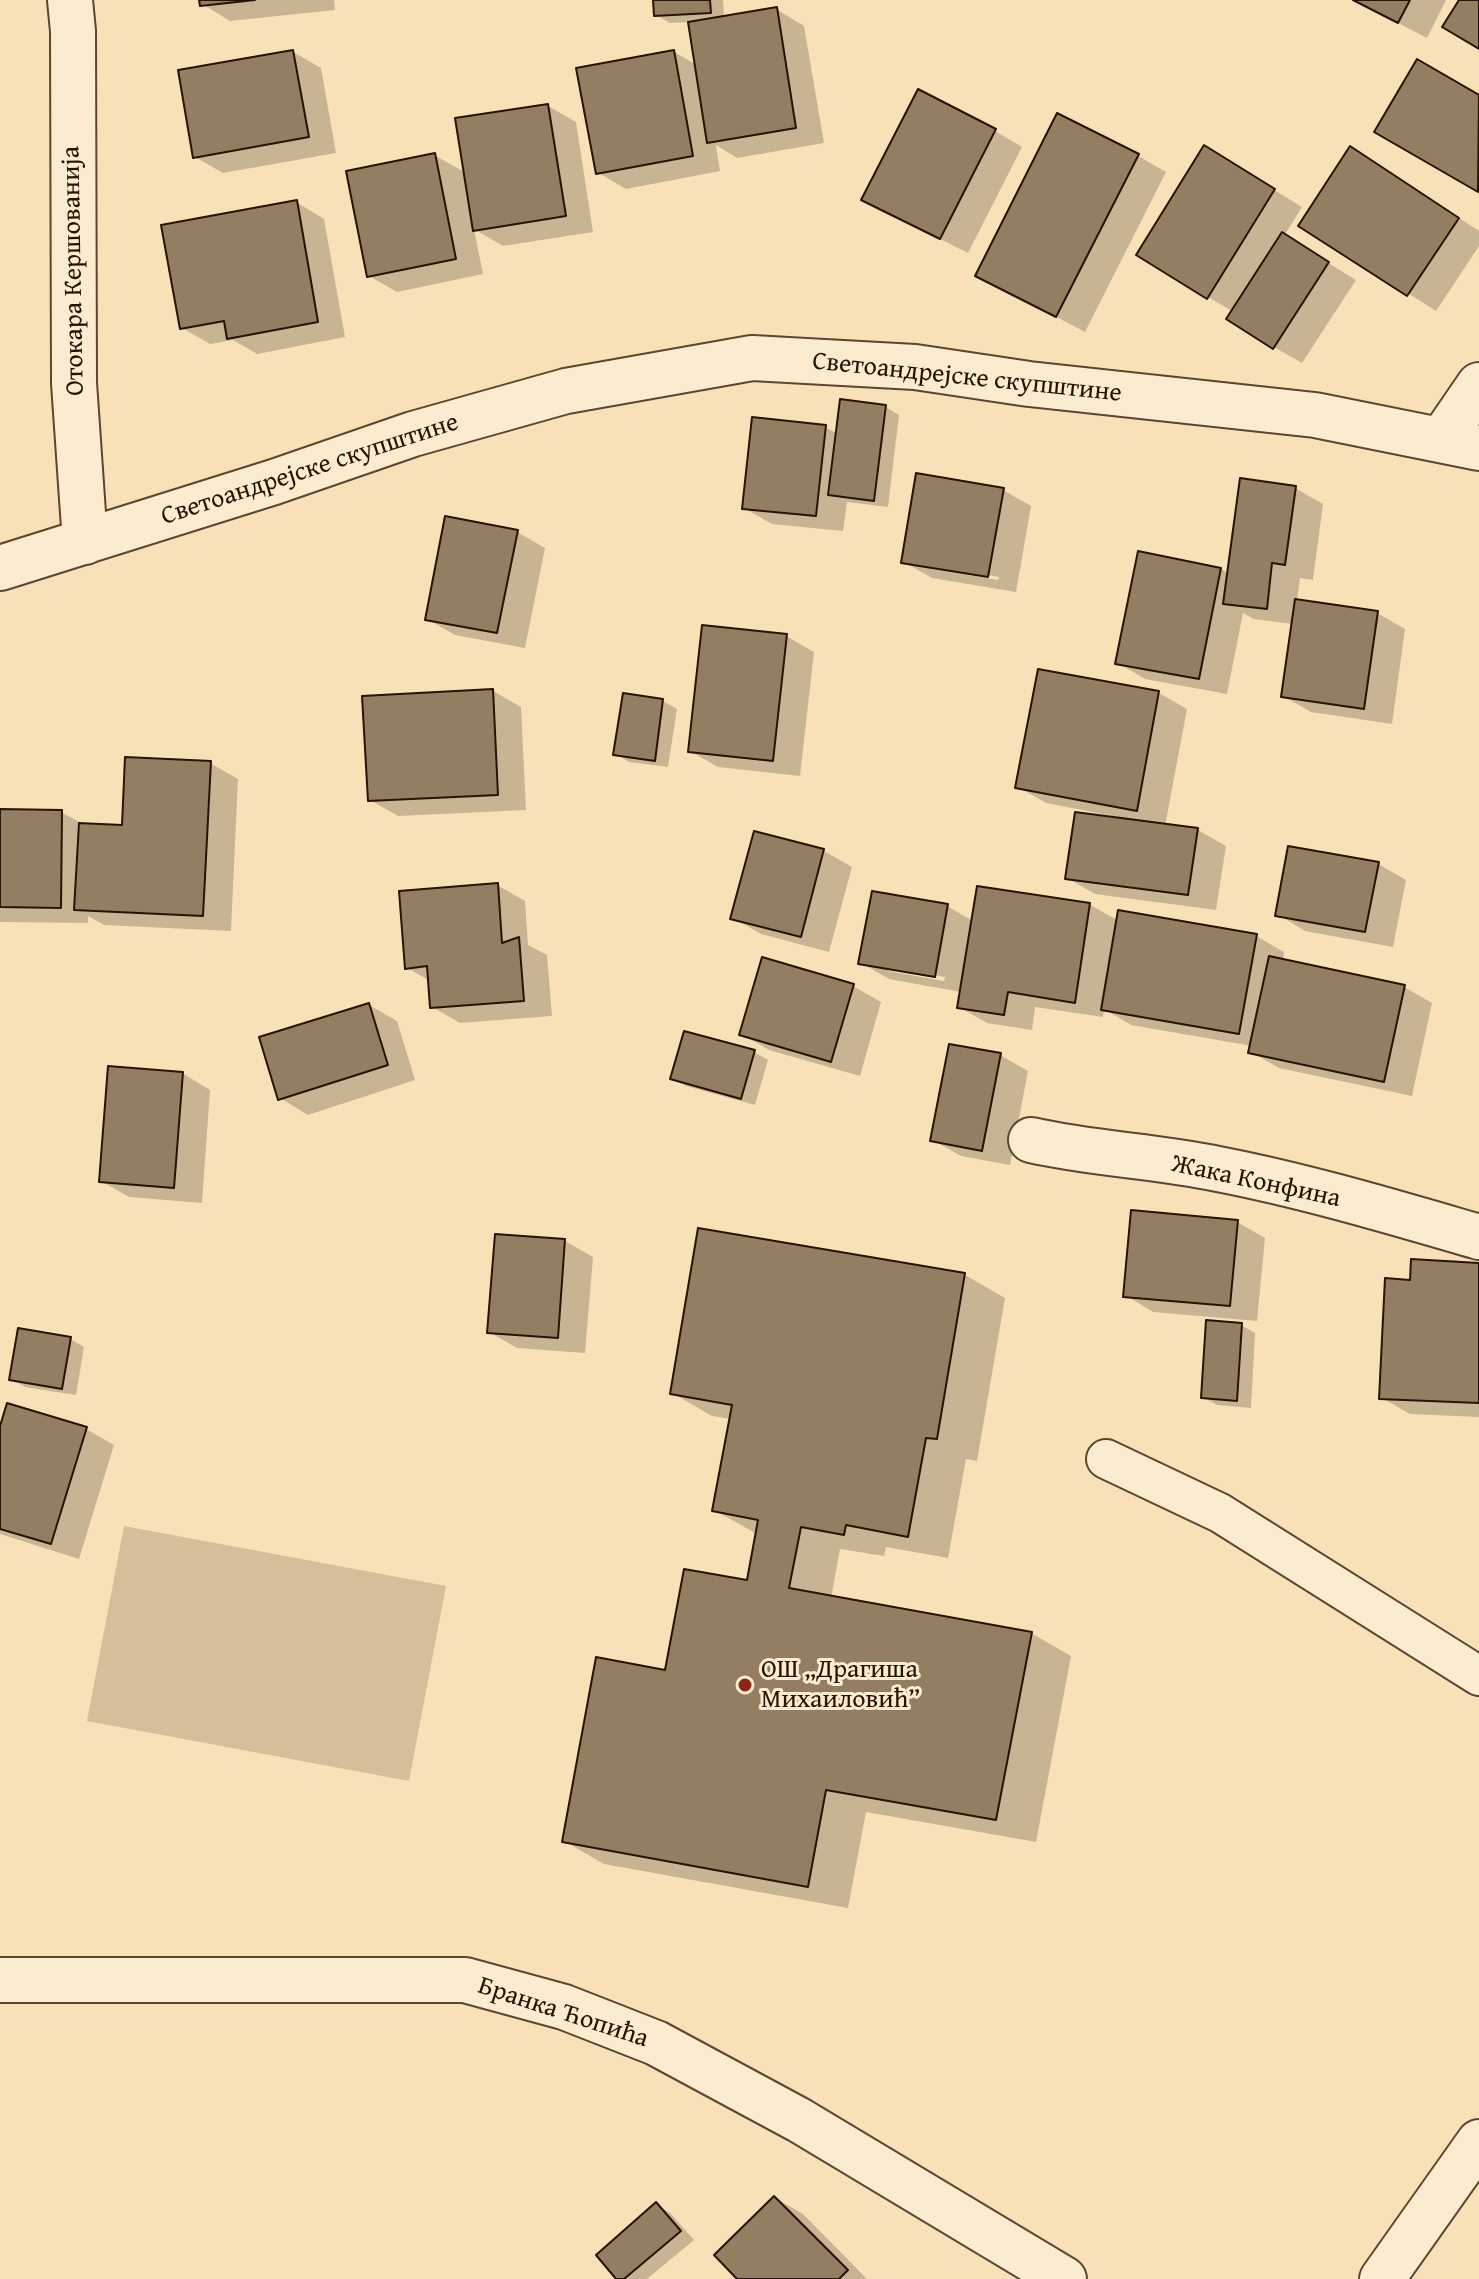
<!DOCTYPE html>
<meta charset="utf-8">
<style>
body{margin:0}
canvas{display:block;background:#f9e1b7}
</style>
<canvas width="1479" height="2279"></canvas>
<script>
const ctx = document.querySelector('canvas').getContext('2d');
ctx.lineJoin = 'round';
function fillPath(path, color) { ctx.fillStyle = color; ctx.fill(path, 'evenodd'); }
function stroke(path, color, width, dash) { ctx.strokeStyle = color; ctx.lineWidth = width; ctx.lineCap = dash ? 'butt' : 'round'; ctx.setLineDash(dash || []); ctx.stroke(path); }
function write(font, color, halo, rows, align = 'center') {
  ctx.font = font + ' "Gentium Book Plus",serif'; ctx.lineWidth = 6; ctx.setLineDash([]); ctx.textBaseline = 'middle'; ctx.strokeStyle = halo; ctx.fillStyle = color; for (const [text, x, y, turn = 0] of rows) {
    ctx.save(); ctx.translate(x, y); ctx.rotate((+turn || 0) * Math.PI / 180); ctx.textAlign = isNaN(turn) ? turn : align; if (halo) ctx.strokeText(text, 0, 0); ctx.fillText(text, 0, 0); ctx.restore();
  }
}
fillPath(new Path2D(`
 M124,1526l322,60 -37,195 -322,-60z`), '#d5be99');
fillPath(new Path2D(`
 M201,0h133l1,10 -105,11 -28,-17z
 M655,0h68l1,18 52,-9 28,17 20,117 -87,15 -21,-13 4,26 -94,18 -29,-17 77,-120 23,13 -7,-43 -20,1 -14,-8z
 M1354,0h92l-19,38z
 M293,52l28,16 15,85 -113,20 -28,-16z
 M1418,62l61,35v93l-102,-59z
 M548,106l28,16 17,110 -90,14 -29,-17 9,45 -86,18 -28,-16 65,-121 32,18z
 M995,131l27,16 -54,106 -76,-38z
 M1138,156l28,16 -81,160 -108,-57z
 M1232,164l70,43 -18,29 72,44 -54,83 -28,-16 -40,-35 -26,-15z
 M1378,165l101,66v15l-43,65 -135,-86z
 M296,202l28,17 21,118 -88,17 -24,-14 -23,4 -28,-16z
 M886,407l13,8 -11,92 -41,-5 -4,29 -71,-7 -28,-16 81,-81 13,7z
 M1295,488l28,16 -10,76 -13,-2 -3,23 80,12 28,16 -13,95 -81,-12 -28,-16 10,-72 -39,-5 -11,-6 -16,81 -82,-15 -27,-16 103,-94 8,5z
 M1003,490l28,16 -15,86 -84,-14 -28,-16zM931,565l68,12 -1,3 -67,-11z
 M517,532l28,16 -20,100 -70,-13 -28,-16z
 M786,636l28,16 -14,124 -82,-9 -28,-16z
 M1040,671l119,22 28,16 -22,117 33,4 28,16 -10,64 -121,-16 -28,-16 46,-62 -67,-13 -28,-16z
 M493,691l28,16 5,103 -128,6 -28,-16z
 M663,701l14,8 -9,58 -39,-5 -13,-8z
 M210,763l28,16 -7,152 -127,-6 -16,-9v7l-88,-1v-111l61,1 24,13 39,2z
 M755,833l69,18 28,16 -23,85 -68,-18 -28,-16z
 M1378,864l28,16 -13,67 -88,-16 -28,-17z
 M497,885l28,16 3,44 19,10 5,61 -92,7 -28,-16 -2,-26 -23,-13z
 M979,888l111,17 29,16 137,15 28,16 -1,9 121,26 28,16 -20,93 -133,-28 -28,-16 1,-6 -121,-21 -27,-16 -1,8 -68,-10 -3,23 -45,-7 -28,-16 2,-15 -72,-13 -28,-16 86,-57 26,15zM888,967l57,10 -1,4 -56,-10z
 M853,986l28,16 -21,74 -91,-26 -27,-16z
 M369,1005l28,16 18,59 -107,35 -28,-17z
 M754,1052l14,8 -13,45 -69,-19 -14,-8z
 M1000,1055l28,16 -18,94 -49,-9 -28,-16z
 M182,1073l28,17 -8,113 -73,-6 -28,-16z
 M1237,1222l28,16 -8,83 -104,-9 -28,-17z
 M700,1230l265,45 40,23 -28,163 -11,-2 -18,99 -62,-11 -2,9 -44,-7 -9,49 200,35 40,23 -35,186 -170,-30 -18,96 -244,-44 -40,-23 103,-169 81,-90 9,-48 -43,-24 17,-91 -19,-3 -40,-23z
 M565,1241l28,16 -8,96 -68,-5 -28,-16z
 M1479,1265v152l-69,-3 -28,-16 30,-116z
 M1241,1325l14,8 -4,75 -34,-3 -14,-8z
 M70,1339l14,8 -8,48 -51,-8 -14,-8z
 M86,1429l28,16 -35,114 -79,-25v-101z
 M775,2198l28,16 64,65h-127z
 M657,2205l13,8 24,27 -47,39h-28z`), '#0003');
const building = new Path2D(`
 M199,0h56l-55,6z
 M653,0h57l1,13 -57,3z
 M1353,0h57l-12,23z
 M1459,0h20v49l-37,-22z
 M777,7l19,121 -89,15 -19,-121z
 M293,50l16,87 -116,21 -15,-88z
 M674,50l19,106 -97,18 -20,-106z
 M1417,59l62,36 -1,97 -104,-60z
 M918,89l78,40 -56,110 -79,-39z
 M548,104l18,112 -93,15 -18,-113z
 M1057,113l82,41 -83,163 -81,-41z
 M1204,145l71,44 -68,110 -71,-44z
 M1350,146l109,72 -52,78 -109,-70z
 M435,153l21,106 -89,18 -21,-106z
 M297,200l21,122 -91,17 -3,-18 -44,8 -19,-104z
 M1282,232l47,30 -56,87 -47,-30z
 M840,399l46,6 -12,96 -46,-6z
 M752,417l74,8 -10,91 -74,-7z
 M916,473l88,15 -16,89 -87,-14z
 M1240,478l56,8 -11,79 -13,-2 -5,46 -44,-5z
 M445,516l73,14 -21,103 -72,-13z
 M1138,551l83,17 -22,111 -84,-15z
 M1295,599l83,12 -14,98 -83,-12z
 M702,625l85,9 -14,127 -85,-9z
 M1038,669l121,22 -22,120 -122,-23z
 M493,689l5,106 -130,6 -6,-105z
 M623,693l40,6 -8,62 -42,-6z
 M125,757l86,4 -8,155 -129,-6 5,-87 43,2z
 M0,809l62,1 -1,98 -61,-1z
 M1075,812l123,16 -10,67 -123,-16z
 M754,831l70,18 -23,88 -71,-18z
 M1288,846l91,16 -14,70 -90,-16z
 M498,883l4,60 17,-6 5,64 -94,7 -3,-42 -22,3 -6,-78z
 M977,886l113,17 -15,100 -67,-11 -4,23 -47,-7z
 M872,891l76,13 -13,73 -77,-13z
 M1118,910l139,24 -18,100 -138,-24z
 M1269,956l136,29 -21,97 -136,-29z
 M762,957l92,27 -23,78 -92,-27z
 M369,1003l19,62 -110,35 -19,-63z
 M684,1031l71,19 -14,49 -71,-20z
 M949,1044l52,9 -19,98 -52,-10z
 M108,1066l75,6 -9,116 -75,-6z
 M1131,1210l107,10 -8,86 -107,-9z
 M698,1228l267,45 -28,166 -11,-1 -18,99 -62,-12 -2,10 -43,-8 -12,61 243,44 -36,188 -170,-30 -18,97 -246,-45 34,-185 69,13 19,-101 63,11 11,-60 -46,-9 20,-106 -62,-11z
 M495,1234l70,5 -7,99 -71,-5z
 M1411,1259l68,4v140l-100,-4 6,-121 25,2z
 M1206,1320l36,3 -5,78 -36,-3z
 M18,1328l53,9 -9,52 -53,-9z
 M7,1403l80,24 -36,117 -51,-15v-103z
 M774,2196l74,74 -9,9h-102l-23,-24z
 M656,2202l25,29 -57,48h-8l-20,-24z`);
fillPath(building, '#947e61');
stroke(building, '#271304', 2);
const service = new Path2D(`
 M1106,1459l114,54 259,163`);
const minor = new Path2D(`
 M70,0l3,31 1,352 11,159
 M1442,439l37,-54
 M0,568l274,-86 139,-48 153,-43 186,-33 163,9 114,17 286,31 164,33
 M1031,1140c62,14 125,16 187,29 88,17 175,43 261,68
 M0,1980h465l99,27 92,36 143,77 265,159`);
const tertiary = new Path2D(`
 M1382,2279l97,-137`);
stroke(service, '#5c4631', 42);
stroke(minor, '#5c4631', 48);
stroke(tertiary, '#5c4631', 48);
stroke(service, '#fbecd0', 38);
stroke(minor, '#fbecd0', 44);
stroke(tertiary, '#fbecd0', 44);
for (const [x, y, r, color] of [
 [745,1685,8,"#8f2418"]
]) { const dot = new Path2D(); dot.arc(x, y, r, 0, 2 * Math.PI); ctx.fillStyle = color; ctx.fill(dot); stroke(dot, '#fbecd0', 3); }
write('26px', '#271304', '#fbecd0', [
 ["Отокара Кершованија",74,271,-91],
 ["Светоандрејске скупштине",967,378,6],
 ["Светоандрејске скупштине",310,470,-18],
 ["Жака Конфина",1256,1182,12],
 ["Бранка Ћопића",563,2013,18]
]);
write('26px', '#271304', '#fbecd0', [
 ["ОШ „Драгиша",761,1670],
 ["Михаиловић”",761,1700]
], 'left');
</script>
